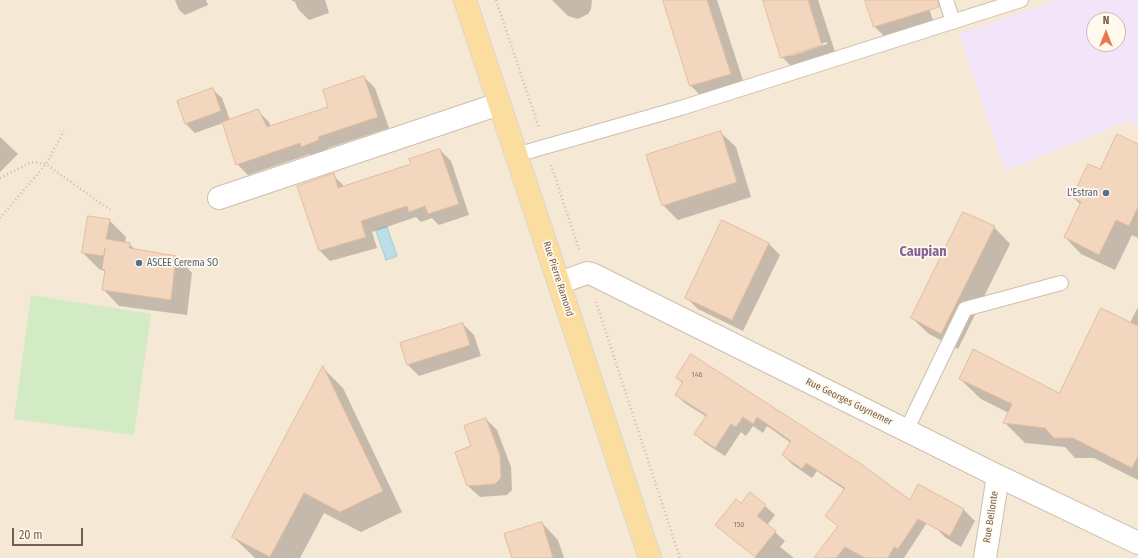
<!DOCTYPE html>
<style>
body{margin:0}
#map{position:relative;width:1138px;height:558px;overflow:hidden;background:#fdf5e7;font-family:"Fira Sans Condensed",sans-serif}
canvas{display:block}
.north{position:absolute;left:1086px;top:12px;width:40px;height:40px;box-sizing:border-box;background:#fff9ee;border:1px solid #c9bbad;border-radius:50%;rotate:0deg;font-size:11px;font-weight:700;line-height:16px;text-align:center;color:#775d4b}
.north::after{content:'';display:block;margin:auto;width:14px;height:18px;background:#e8774b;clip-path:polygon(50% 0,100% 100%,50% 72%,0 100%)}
.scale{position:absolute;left:12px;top:528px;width:71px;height:18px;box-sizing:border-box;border:2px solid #775d4b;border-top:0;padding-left:5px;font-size:12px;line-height:14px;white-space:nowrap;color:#775d4b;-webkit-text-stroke:3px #fff9ee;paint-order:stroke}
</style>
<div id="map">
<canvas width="1138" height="558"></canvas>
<div class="north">N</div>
<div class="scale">20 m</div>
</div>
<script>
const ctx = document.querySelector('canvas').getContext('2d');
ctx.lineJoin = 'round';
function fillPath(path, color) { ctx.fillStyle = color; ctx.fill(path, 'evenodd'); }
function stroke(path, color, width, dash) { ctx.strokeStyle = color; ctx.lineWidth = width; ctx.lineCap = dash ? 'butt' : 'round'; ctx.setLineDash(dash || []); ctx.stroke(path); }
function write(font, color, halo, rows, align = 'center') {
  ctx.font = font + ' "Fira Sans Condensed",sans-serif'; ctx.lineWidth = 3.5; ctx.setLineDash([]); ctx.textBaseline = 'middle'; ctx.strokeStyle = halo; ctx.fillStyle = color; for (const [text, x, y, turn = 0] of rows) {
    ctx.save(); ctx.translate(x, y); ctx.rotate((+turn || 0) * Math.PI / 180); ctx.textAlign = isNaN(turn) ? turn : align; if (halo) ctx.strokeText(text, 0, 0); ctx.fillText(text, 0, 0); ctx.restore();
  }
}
fillPath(new Path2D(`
 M0,0h1138v558h-1138zM1094,20h24v24h-24z`), '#f5e8d5');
fillPath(new Path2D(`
 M1057,0h81v127l-10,-6 -123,50 -46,-137zM1094,20h24v24h-24z`), '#f2e4f9');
fillPath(new Path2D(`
 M31,295l120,19 -17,121 -120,-16z`), '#d2ebc5');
const water = new Path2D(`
 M387,227l10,29 -11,4 -10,-29z`);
fillPath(water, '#bbdee7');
stroke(water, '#a1cdd9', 1);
fillPath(new Path2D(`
 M175,0h31l2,5 -23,10 -6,-5z
 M291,0h34l4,13 -20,7 -11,-11 -3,-7z
 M552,0h40l-1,9 -3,5 -10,5 -10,-3z
 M664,0h53l29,90 -39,12 -16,-16z
 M764,0h54l20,61 -40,12 -16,-16zM827,42v2l-36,12v-2z
 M866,0h60l10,29 -45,14 -16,-16z
 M364,77l11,11 14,40 -61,20 1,3 -16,6 -3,-3 -62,21 -11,-11 -14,-41 -28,10 -9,-9 -8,-22 34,-13 10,9 8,22 28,-9 11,11 2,5 58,-20z
 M720,132l16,15 15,50 -73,23 -15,-15z
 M0,137l18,17 -18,18z
 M1138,146v92l-6,-3 -17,35 -34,-16 -16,-17 16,-32 -8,-8 27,-27z
 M440,150l11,11 18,54 -30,10 -7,-7 -11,4 -5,-5 -44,15 5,16 -47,13 -11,-11 14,-75 12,12 68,-22z
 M109,220l17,17 -1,6 4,1 7,6 40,6 16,17 -5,42 -68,-9 -16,-17 3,-17 -7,-3 -16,-16z
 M994,227l16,17 -52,105 -29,-15 -17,-16z
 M768,243l12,12 -37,76 -45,-22 -12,-12z
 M1138,307v173l-44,-22h-19l-10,-11 -40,-4 -20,-20 4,-10 -28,-14 -21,-20 99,15 71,-71z
 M463,324l11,11 7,21 -62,20 -11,-11z
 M692,356l238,162 -26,40h-89l24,-31 -13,-12 19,-25 -28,-19 -5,7 -19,-13 -10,-10 8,-12 -24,-17 -4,7 -10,-7 -7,10 -5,-4 -16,24 -20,-13 -10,-10 12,-16 -21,-13 -10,-9 7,-11 -6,-6z
 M323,368l20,20 59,124 -41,20 -37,-19 -24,45h-45l-22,-21z
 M486,419l11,11 14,37 1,23 -5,5 -27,2 -12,-11z
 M939,496l25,14 11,11 -14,26 -15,-9 -11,-11z
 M742,505l23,1 10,9 -8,10 18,16 -5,6 14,11h-38l-39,-33z
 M542,523l16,17 6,18h-51z`), '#0003');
const building = new Path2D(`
 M663,0h44l24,74 -41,12z
 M763,0h45l14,45 -41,13z
 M865,0h73l1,7 -65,20z
 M364,76l14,41 -60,20 1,3 -18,7 -1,-4 -64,22 -14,-43 36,-13 9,18 61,-20 -5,-17z
 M213,88l8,23 -36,13 -8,-23z
 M721,131l16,51 -75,24 -16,-51z
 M1117,134l21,10v63l-9,19 -13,-6 -17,35 -35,-18 17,-35 -9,-5 16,-33 12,5z
 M440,149l19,55 -31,10 -3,-8 -16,6 -2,-6 -46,15 5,16 -47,14 -22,-65 37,-13 4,15 73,-24 -2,-5z
 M963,212l32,14 -54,108 -30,-16z
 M88,216l22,3 -4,20 24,4 -1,5 47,8 -5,44 -69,-10 3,-20 -3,-1 3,-21 -1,8 -22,-3z
 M722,220l47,23 -37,77 -47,-22z
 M1101,308l37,18v130l-6,12 -59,-30h-19l-9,-10 -42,-5 9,-19 -53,-25 14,-30 86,44z
 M463,323l7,22 -63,20 -7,-22z
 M691,354l170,110 49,36 8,-16 46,25 -14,27 -32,-17 -20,30 -4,-2 -6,11h-23l-20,-11 -9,11h-22l24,-32 -13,-10 20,-28 -39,-25 -4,6 -20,-14 9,-14 -34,-24 -4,7 -10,-7 -7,10 -5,-3 -16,24 -21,-14 13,-19 -32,-20 8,-13 -7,-4z
 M323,366l60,125 -43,21 -36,-19 -34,64 -38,-20z
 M486,418l14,37 1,23 -6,6 -28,2 -12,-34 16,-6 -7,-20z
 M750,492l16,13 -9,11 19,15 -21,26 -40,-32 21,-26 5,4z
 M542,522l11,36h-41l-8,-24z`);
fillPath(building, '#f3d6be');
stroke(building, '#e5bd9e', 1);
const lane = new Path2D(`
 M946,0l7,22
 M516,155l165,-47 340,-108
 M906,431l59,-122 96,-26`);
const street = new Path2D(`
 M219,198l280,-94
 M559,283l28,-10 5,1 406,202 140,67
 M985,558l13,-82`);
const primary = new Path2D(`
 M465,0l185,558`);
stroke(lane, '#cfbead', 16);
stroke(street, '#cfbead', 24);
stroke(primary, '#dcd5d0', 24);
stroke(new Path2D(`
 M496,0l43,128
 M551,165l29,87
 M0,178l32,-16 14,2 64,46
 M0,218l46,-54 18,-33
 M596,302l84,256`), '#d8b9a1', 2.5, [1, 3]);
stroke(lane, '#fff', 14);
stroke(street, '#fff', 22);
stroke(primary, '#fbde9f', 22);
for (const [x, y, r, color] of [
 [1106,193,4,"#5c6f8a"],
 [139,263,4,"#5c6f8a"]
]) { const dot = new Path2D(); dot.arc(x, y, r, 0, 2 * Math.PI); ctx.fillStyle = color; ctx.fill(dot); stroke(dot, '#fff9ee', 1.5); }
write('8px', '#967b68', null, [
 ["146",697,375],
 ["150",739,525]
]);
write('10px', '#4e5e75', '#fff9ee', [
 ["L'Estran",1098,193],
 ["ASCEE Cerema SO",147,263,"left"]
], 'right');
write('10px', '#775d4b', '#fff9ee', [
 ["Rue Pierre Ramond",558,279,72],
 ["Rue Georges Guynemer",849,402,26],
 ["Rue Bellonte",991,517,-81]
]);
write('bold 14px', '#866293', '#fff9ee', [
 ["Caupian",923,252]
]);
</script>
